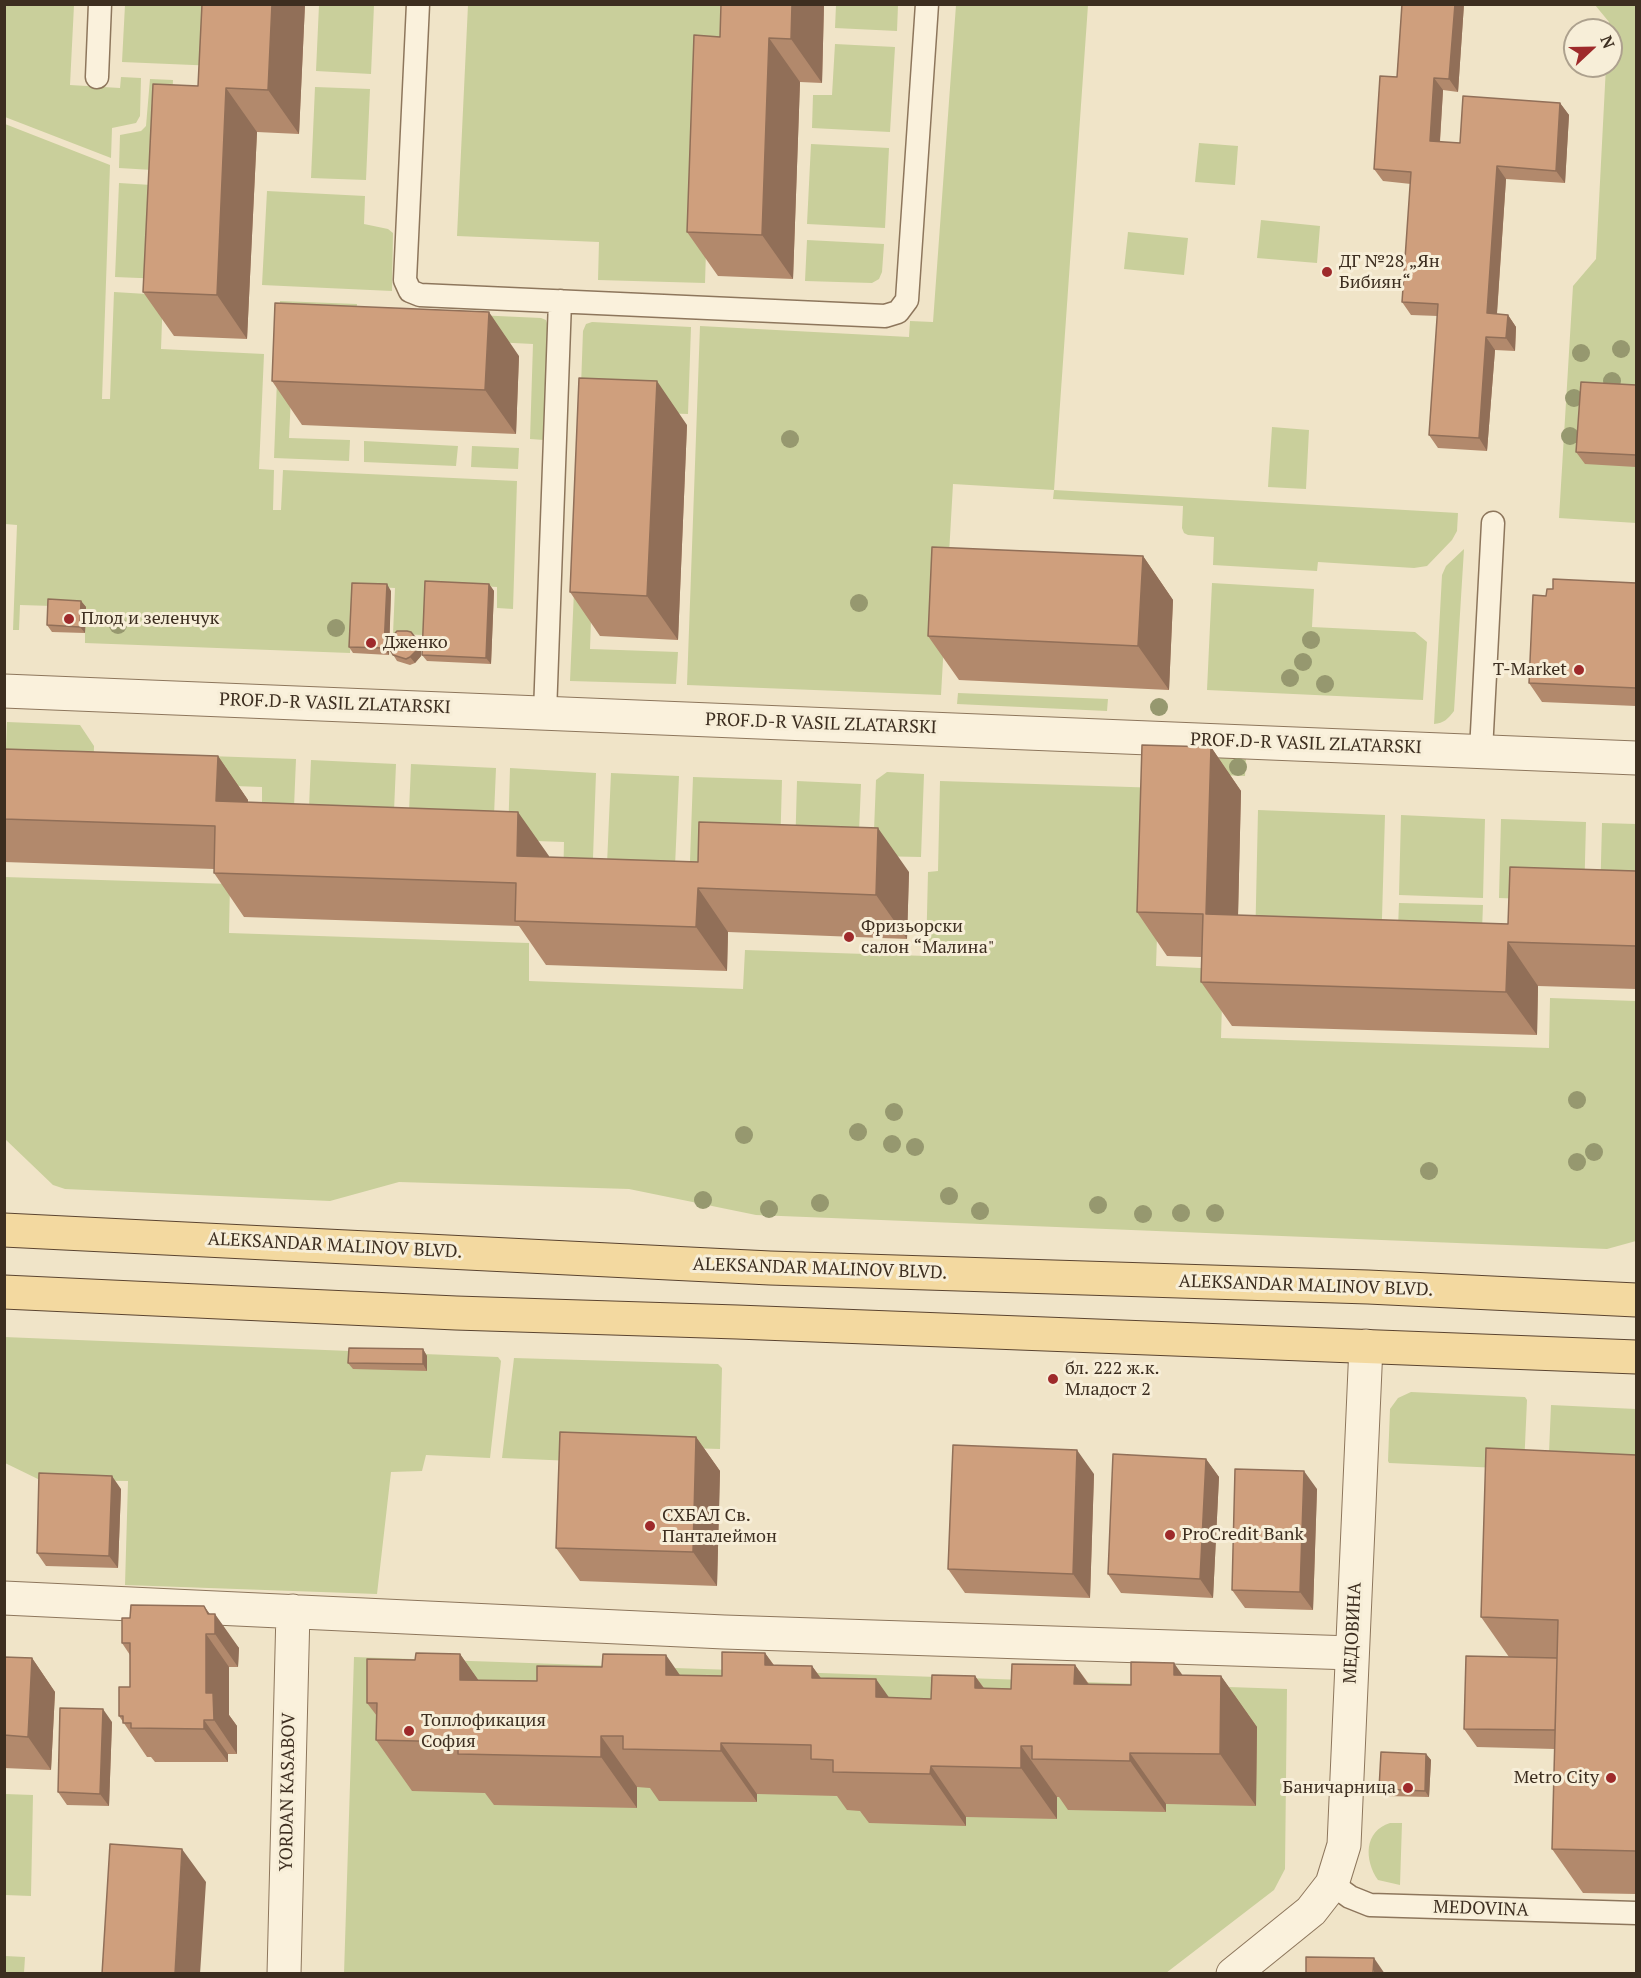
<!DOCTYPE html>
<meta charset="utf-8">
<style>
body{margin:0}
#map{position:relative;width:1641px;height:1978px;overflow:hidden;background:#f0e4c8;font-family:"PT Serif",serif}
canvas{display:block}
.frame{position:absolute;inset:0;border:6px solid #3d2e20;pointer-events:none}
.north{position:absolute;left:1563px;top:18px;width:60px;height:60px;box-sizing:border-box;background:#f7eed8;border:2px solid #ada18e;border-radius:50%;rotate:68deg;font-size:16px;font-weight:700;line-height:24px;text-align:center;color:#3d2e20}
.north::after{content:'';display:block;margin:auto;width:21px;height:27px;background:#9e2a2b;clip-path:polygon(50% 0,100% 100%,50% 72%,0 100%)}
</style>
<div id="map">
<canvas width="1641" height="1978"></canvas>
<div class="frame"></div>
<div class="north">N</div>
</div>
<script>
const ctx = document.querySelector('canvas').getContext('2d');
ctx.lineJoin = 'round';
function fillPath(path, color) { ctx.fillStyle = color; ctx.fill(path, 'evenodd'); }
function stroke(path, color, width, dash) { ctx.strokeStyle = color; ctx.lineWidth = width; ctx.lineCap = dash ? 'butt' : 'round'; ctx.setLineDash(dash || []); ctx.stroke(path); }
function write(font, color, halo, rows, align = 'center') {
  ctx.font = font + ' "PT Serif",serif'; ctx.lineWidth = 6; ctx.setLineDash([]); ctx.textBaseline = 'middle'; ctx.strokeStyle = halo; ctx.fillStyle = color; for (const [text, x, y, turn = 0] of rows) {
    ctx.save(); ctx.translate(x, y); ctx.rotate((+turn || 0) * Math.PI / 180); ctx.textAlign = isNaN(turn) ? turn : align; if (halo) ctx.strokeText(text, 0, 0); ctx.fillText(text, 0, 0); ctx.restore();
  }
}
fillPath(new Path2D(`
 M6,5h68l-4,80 50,3 1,-11 20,1 -1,38 -4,7 -24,5 -1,30 -106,-41z
 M125,5h95l-3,61 -95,-4z
 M319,5h55l-3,69 -55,-3z
 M468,5h273l-31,118 -5,160 -107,-3 1,-38 -142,-6z
 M836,5h62l-1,26 -62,-3z
 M956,5h132l-34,485 404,23 -1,18 -5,9 -25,26 -13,2 -96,-6 -1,9 -104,-6 1,-28 -26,-2 -4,-2 -2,-5 1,-22 -130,-7 1,-9 -101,-6 -12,211 -254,-10 13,-359 209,11 1,-16 23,1z
 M1595,5h41v518l-77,-5 14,-232 23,-27 10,-193h5v-36h-3l1,-8z
 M835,44l60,3 -5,85 -78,-4 1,-33h19z
 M150,79l23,1 -4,91 -50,-3 1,-33 21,-4 5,-5z
 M315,87l55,2 -4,91 -55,-2z
 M5,124l105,41 -8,234h8l4,-107 49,3 -2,54 103,5 -5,115 15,1 -1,40h8l2,-40 234,11 -4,128 -16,-1v-21l-71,-4 -2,52 -31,-1 2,-46 -41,-2 -4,67 -265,-10v-36l-65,-2 -1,25h-6l4,-105 -12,-1z
 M1199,143l39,3 -3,39 -40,-3z
 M811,144l78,4 -4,80 -78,-4z
 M119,183l49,3 -4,93 -49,-2z
 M267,191l98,5 -1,28 24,5 5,4 -1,58 -130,-6z
 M1261,220l59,6 -3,37 -60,-5z
 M1128,232l60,6 -4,37 -60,-6z
 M807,240l77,4 -2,28 -3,7 -7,4 -67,-2z
 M280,301l77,3 -2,31 -61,-2 -5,105 61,2 -1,21 -75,-3z
 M476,315l65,3 5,2 2,6 -4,114 -14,-1 3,-95 -59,-3z
 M592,322l99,5 -3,87 -88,-3 -22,58 5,-138 3,-7z
 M1272,427l37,3 -3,59 -38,-2z
 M364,441l94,5 -2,20 -92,-4z
 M472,446l47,2 -1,21 -47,-2z
 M1464,549l-10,162c-6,8 -10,12 -20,13l8,-149 4,-9z
 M1212,583l102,6 -2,38 103,5 12,10 -4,58 -216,-10z
 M574,591l18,1 -2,57 88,3 -2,32 -106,-3z
 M958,693l150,6 -1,12 -150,-7z
 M7,722l73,3 14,21 -1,35 -88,-4z
 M1173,755l73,4 -1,17 -73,-3z
 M209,756l87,3 -3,73 -31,-1v-44l-55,-2z
 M311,760l85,4 -3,71 -85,-3z
 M411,764l85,4 -3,71 -85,-3z
 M510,768l86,5 -4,113 -29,-1 1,-43 -56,-2z
 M887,772l37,2 -3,83 -48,-1 3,-76z
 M611,773l68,3 -5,113 -68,-2z
 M693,777l89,3 -2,73 -91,36z
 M797,781l64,3 -3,72 -63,-3z
 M940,781l222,7 -6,178 67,3 -2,69 328,10 1,-50 86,3v240l-29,8 -851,-34 -127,-26 -230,-7 -69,19 -265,-12 -12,-4 -48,-46 -1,-262 226,7 -1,49 300,10v38l214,8 2,-39 181,6 2,-84 10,-1z
 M1258,810l127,5 -4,137 -126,-4z
 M1401,815l84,4 -2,79 -84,-3z
 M1501,819l85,3 -2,79 -85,-3z
 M1602,823l34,1v79l-36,-1z
 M1399,903l84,2 -2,50 -84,-3z
 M4,1337l494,20 3,4 -11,97 -64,-3 -4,16 -31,1 -14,122 -252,-9 3,-104 -88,-1 -35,-17z
 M514,1358l204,6 4,4 -2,81 -141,-4 -6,16 -71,-3z
 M1411,1392l114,5 2,3 -3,67 -3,2 -132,-6 -1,-2 2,-52 8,-11z
 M1551,1405l85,4v49l-87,-5z
 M354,1657l933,32 -2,180 -11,21 -108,83 -822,1z
 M5,1794l28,1 -2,101 -26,-1z
 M1390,1823h12l-2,62 -22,-5c-14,-20 -14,-49 12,-57z
 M5,1956l20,1 -1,16h-19z`), '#c9cf9b');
const service = new Path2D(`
 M418,4l-13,276 5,11 10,4 465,21 13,-4 9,-12 20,-296
 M97,77l3,-73
 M545,713l15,-412
 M1481,751l12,-228
 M1332,1884l18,13 20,8 266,8`);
const minor = new Path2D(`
 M4,691l1632,67
 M4,1598l720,34 628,21
 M284,1974l9,-363
 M1233,1974l78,-63 21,-27 12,-39 22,-499`);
const primary = new Path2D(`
 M4,1230l766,38 598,19 268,13
 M4,1292l452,21 281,9 899,35`);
stroke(service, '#8d765c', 25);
stroke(minor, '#8d765c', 35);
stroke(primary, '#5b4430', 35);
stroke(service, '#faf1dc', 22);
stroke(minor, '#faf1dc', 33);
stroke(primary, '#f3d9a0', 33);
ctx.fillStyle = '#96986f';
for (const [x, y] of [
 [1621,349],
 [1581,353],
 [1612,381],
 [1574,398],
 [1570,436],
 [790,439],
 [859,603],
 [118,625],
 [336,628],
 [1311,640],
 [1303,662],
 [1290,678],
 [1325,684],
 [1159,707],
 [1238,767],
 [1577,1100],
 [894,1112],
 [858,1132],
 [744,1135],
 [892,1144],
 [915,1147],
 [1594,1152],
 [1577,1162],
 [1429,1171],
 [949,1196],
 [703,1200],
 [820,1203],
 [1098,1205],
 [769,1209],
 [980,1211],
 [1181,1213],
 [1215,1213],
 [1143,1214]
]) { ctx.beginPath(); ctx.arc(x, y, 9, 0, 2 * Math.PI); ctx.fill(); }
fillPath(new Path2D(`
 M202,4h103l-6,130 -42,-2 -10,207 -73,-3 -31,-44 55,-206z
 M824,4l-2,79 -22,-1 -7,197 -75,-3 -31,-44 33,-195z
 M1402,4h62l-6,88 -15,-2 -3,52 20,1 100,-40 9,12 -4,68 -59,-4 -9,135 11,1 8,12 -1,24 -20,-1 -8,101 -49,-3 -9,-13 9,-119 -27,-1 -9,-13 9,-118 -28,-3 -9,-12 23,-92z
 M519,356l-3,78 -214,-9 -30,-44z
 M1636,385v82l-51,-3 -9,-12z
 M687,425l-9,215 -78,-4 -30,-44z
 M1143,556l30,44 -4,90 -210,-10 -31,-44z
 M1636,583v123l-94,-4 -13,-19 17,-87z
 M489,584l5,7 -3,73 -64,-3 -5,-6z
 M391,591l-2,52 32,3v10l-6,7 -5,2 -13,-4 -8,-13v7l-36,-2 -4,-6z
 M81,601l5,6 -1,26 -33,-1 -5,-7z
 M1211,747l30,44 -3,124 270,9 128,-53v118l-98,-3 -1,49 -305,-9 -31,-44 1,-25 -35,-1 -30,-44z
 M4,749l214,7 30,44v2l301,54v1l360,15 -2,67 -179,-7 -1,39 -181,-6 -27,-39 -275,-9 -30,-44v-4l-210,-7z
 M423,1349l4,7v15l-74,-2 -5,-6z
 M696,1437l24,34 -3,115 -137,-5 -24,-33z
 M1636,1455v439l-53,-1 -31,-44 3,-100 -78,-2 -13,-18 45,-72 -28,-40z
 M1206,1459l13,18 -6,121 -92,-5 -13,-19z
 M1094,1474l-4,124 -125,-5 -17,-24z
 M121,1489l-3,79 -72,-2 -9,-13z
 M1317,1489l-4,121 -68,-2 -13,-18z
 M210,1614l29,34 -1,19h-9v48l8,11v28h-9v8h-73l-4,-5h-4l-28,-41 11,-29v-32l-8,-12 8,-25z
 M765,1653l9,12 38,1 9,12 68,20 42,1 44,-23 9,12 27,1 64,-24 14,19 42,1 52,-10 38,1 36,51 -1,79 -90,-2v8l-98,-2 -9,-13h-2v22l-91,-2v9l-97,-3 -9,-12 -13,-1 -10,-14 -80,-2v8l-98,-1 -9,-13 -13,-1v21l-143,-3 -9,-12 -73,-2 -36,-51 1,-24 -10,-13 48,-43 45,-6 18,26 59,1 65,-14 78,8 42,1z
 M4,1657l28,1 23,34 -4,78 -47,-2z
 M112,1722l-3,84 -42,-1 -9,-13z
 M1426,1754l5,6 -2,37 -45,-1 -5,-7z`), '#b2896c');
fillPath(new Path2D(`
 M272,4h33l-6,130 -31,-44z
 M792,4h32l-2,79 -31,-44z
 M1455,4h9l-6,88 -9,-13z
 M769,38l31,44 -7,197 -31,-44z
 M1434,78l9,12 -4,64 -9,-13z
 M226,88l31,44 -10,207 -30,-44z
 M1560,103l9,12 -4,68 -9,-12z
 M1497,166l9,13 -10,147 -9,-13z
 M489,312l30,44 -3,78 -31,-44z
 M1508,315l8,12 -1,24 -9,-13z
 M1486,337l9,13 -8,101 -8,-13z
 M657,381l30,44 -9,215 -31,-44z
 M1143,556l30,44 -4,90 -31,-44z
 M387,584l4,7 -2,64 -5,-7z
 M489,584l5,7 -3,73 -5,-6z
 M81,601l5,6 -1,26 -5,-6z
 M417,640l4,6v10l-6,7 -5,-6z
 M1211,747l30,44 -4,167 -31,-44z
 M218,756l30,44 -1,45 -31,-44z
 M518,812l31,44 -1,44 -31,-44z
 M878,828l31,44 -2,67 -31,-44z
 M698,888l30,44 -1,39 -31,-44z
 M1508,942l30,44 -1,49 -31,-43z
 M423,1349l4,7v15l-4,-7z
 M696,1437l24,34 -3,115 -24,-34z
 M1077,1450l17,24 -4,124 -17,-24z
 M1206,1459l13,18 -6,121 -13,-19z
 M1304,1471l13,18 -4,121 -13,-18z
 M112,1476l9,13 -3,79 -9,-12z
 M204,1606l11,15v-7l24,34 -1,19 -23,-33z
 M206,1634l23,33v48l8,11v28l-23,-34 -8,-27z
 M765,1653l36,51 -36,-39z
 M460,1654l36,51 -36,-25z
 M666,1655l36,52 -36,-32z
 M32,1658l23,34 -4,78 -23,-33z
 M1174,1663l36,51 -36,-39z
 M1075,1665l36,52 -37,-33z
 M812,1666l36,51 -36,-39z
 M975,1676l36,51 -36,-39z
 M1221,1676l36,51 -1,79 -36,-52z
 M876,1679l36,51 -36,-33z
 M103,1709l9,13 -3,84 -9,-12z
 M204,1720l24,34v8l-24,-33z
 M601,1736l36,51v21l-36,-51z
 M721,1743l36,51v8l-36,-51z
 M1021,1746l36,51v22l-36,-51z
 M1130,1753l36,51v8l-36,-51z
 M1426,1754l5,6 -2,37 -4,-6z
 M931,1766l35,51v9l-36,-52z
 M182,1849l24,33 -6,92h-25z
 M1374,1958l11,16h-11z`), '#916f58');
const building = new Path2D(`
 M202,4h70l-4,86 -42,-2 -9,207 -74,-3 10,-208 45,2z
 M721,4h71l-1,35 -22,-1 -7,197 -75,-3 7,-197 26,2z
 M1402,4h53l-6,75 -15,-1 -4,63 30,2 3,-47 97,7 -4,68 -59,-5 -10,147 21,2 -2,23 -20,-1 -7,101 -50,-3 9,-131 -36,-2 9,-130 -37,-3 6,-93 17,1z
 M275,303l214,9 -4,78 -213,-9z
 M579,378l78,3 -10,215 -77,-4z
 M1581,382l55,3v70l-60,-3z
 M932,547l211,9 -5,90 -210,-10z
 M1553,579l83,4v105l-107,-5 4,-88 13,1 1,-7h6z
 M425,581l64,3 -3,74 -64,-3z
 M352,583l35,1 -3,64 -35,-1z
 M48,599l33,2 -1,26 -33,-2z
 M397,631h10l4,1 6,8v10l-7,7 -4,2 -13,-4 -5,-9 3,-8z
 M1142,745l69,2 -5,167 302,10 2,-57 126,4v75l-128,-4 -2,50 -305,-10 2,-68 -66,-2z
 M4,749l214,7 -2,45 302,11 -1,44 181,6 1,-40 179,6 -2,67 -178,-7 -2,39 -181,-6 1,-38 -302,-10 1,-47 -211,-7z
 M349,1348l74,1v15l-75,-1z
 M560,1432l136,5 -3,115 -137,-4z
 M953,1445l124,5 -4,124 -125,-5z
 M1486,1448l150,7v396l-84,-2 6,-229 -77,-3z
 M1113,1454l93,5 -6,120 -92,-5z
 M1235,1469l69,2 -4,121 -68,-2z
 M39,1473l73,3 -3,80 -72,-3z
 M131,1605l73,1 4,8h7v20h-9v59h7l1,27h-10v9l-73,-1v-5h-8v-7h-4v-29h11v-44h-8v-25h8z
 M722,1652l43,1v12l47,1v12l64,1v18l55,2 1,-24 43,1v12l36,1 1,-25 63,1 -1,19 57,1v-23l43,1v12l47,1 -1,78 -90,-1v8l-98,-2v-13h-11v22l-90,-2 -1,8 -97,-2v-12l-22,-1v-14l-90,-2v8l-98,-2v-13h-22v21l-143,-3v-12l-82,-2 1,-37h-10v-44l48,1 1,-7 44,1v26l77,1v-15l65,1 1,-13 63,1v20l56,1z
 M1466,1656l91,2 -2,72 -91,-1z
 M4,1657l28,1 -4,79 -24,-2z
 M60,1708l43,1 -3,85 -42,-2z
 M1381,1752l45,2 -1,37 -46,-2z
 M110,1844l72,5 -7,125h-73z
 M1306,1957l68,1 -1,15 15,1h-82z`);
fillPath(building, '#cf9f7d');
stroke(building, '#916f58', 1.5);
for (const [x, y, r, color] of [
 [1327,272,6,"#9e2a2b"],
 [69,619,6,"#9e2a2b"],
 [371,643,6,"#9e2a2b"],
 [1579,670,6,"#9e2a2b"],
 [849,937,6,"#9e2a2b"],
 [1053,1379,6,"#9e2a2b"],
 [650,1526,6,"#9e2a2b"],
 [1170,1535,6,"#9e2a2b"],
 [409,1731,6,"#9e2a2b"],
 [1611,1778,6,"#9e2a2b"],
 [1408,1788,6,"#9e2a2b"]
]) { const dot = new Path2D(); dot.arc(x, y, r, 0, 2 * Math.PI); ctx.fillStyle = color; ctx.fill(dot); stroke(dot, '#f7eed8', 2); }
write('18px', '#3d2e20', '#f7eed8', [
 ["ДГ №28 „Ян",1339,262],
 ["Бибиян“",1339,283],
 ["Плод и зеленчук",81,619],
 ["Дженко",383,643],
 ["T-Market",1567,670,"right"],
 ["Фризьорски",861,927],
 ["салон “Малина\"",861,948],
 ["бл. 222 ж.к.",1065,1369],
 ["Младост 2",1065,1390],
 ["СХБАЛ Св.",662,1516],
 ["Панталеймон",662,1537],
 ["ProCredit Bank",1182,1535],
 ["Топлофикация",421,1721],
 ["София",421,1742],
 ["Metro City",1599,1778,"right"],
 ["Баничарница",1396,1788,"right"]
], 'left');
write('18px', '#3d2e20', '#f7eed8', [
 ["PROF.D-R VASIL ZLATARSKI",335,704,2],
 ["PROF.D-R VASIL ZLATARSKI",821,724,2],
 ["PROF.D-R VASIL ZLATARSKI",1306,744,2],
 ["ALEKSANDAR MALINOV BLVD.",335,1246,3],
 ["ALEKSANDAR MALINOV BLVD.",820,1269,2],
 ["ALEKSANDAR MALINOV BLVD.",1306,1286,2],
 ["МЕДОВИНА",1353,1633,-87],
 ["YORDAN KASABOV",288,1792,-89],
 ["MEDOVINA",1481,1909,2]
]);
</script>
